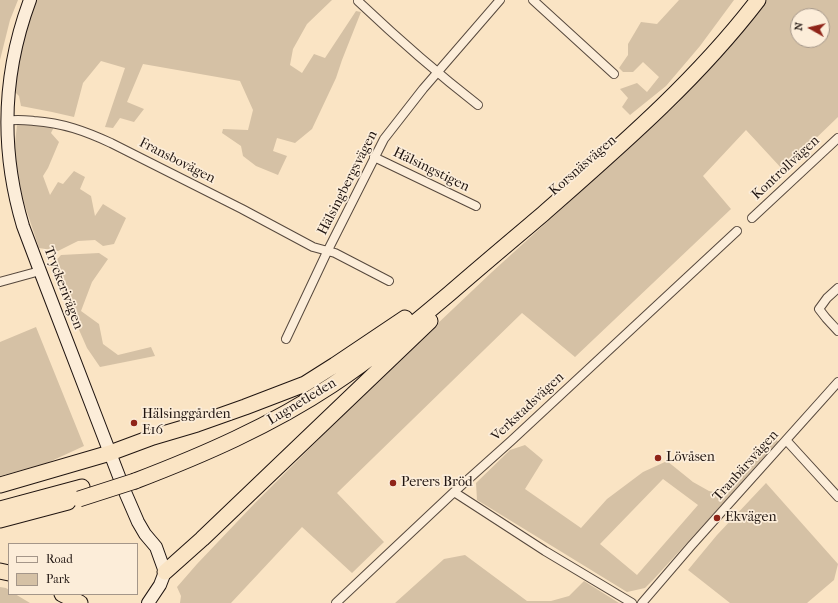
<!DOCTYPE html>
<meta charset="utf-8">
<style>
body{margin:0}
#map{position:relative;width:838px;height:603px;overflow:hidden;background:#fae4c4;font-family:"IM FELL French Canon",serif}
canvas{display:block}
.legend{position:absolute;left:8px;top:543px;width:130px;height:52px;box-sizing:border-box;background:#fcedd9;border:1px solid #a49689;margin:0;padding:5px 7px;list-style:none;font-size:12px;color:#1f1410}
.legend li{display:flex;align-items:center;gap:8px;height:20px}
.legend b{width:20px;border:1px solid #a49689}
.north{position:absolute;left:790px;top:8px;width:40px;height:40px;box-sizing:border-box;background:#fcedd9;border:1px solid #a49689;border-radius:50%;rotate:278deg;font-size:11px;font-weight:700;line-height:16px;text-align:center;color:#1f1410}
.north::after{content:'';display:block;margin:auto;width:14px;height:18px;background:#8f2418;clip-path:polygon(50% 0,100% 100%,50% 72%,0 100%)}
</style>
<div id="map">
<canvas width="838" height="603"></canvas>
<ul class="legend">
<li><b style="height:5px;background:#fcedd9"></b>Road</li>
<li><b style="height:11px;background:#d5c1a5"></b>Park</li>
</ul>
<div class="north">N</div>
</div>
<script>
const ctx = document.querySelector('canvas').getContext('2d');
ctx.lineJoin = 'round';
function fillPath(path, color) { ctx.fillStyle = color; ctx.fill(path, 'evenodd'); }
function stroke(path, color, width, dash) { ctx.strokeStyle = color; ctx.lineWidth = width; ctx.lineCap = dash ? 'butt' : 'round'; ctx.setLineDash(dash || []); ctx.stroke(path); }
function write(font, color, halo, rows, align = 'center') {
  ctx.font = font + ' "IM FELL French Canon",serif'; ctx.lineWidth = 3.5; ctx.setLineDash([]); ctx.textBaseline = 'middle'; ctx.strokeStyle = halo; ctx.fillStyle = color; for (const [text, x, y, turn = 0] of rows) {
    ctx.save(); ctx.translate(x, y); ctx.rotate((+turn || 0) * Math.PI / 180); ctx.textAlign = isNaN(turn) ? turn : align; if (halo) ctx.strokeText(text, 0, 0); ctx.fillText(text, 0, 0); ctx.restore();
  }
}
fillPath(new Path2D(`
 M0,0h18l-8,20 -10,40z
 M35,0h297l-25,24 -14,25 -3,16 12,8 12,-19 11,4 31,-47 5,1 -19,48 -6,18 -24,51 -17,14 -18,-5 -4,13 14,5 -9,19 -22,-9 -13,-10 -2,-10 -19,-13 1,-4 25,1 5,-20 -13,-29 -97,-17 -16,38 17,7 -10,13 -14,-4 -7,10 -8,-1 20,-59 -24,-7 -18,22 -9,34 -22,-5 -31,-6 -2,-10 -5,-5v-28z
 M679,0h55l-34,46 -34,40 -36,29 -8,-8 6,-9 -8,-9 17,-6 10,9 12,-15 -16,-15 -10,10h-10l-4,-4 9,-13v-11l13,-22 16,2z
 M767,0h71v117l-55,53 -37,-40 -43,46 28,33 -156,148 -53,-44 -185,180 47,49 -32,31 -50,-46 -71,76h-51l1,-7 -4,-9 20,-23 58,-61 122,-122 115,-109 186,-169 72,-81zM798,16h24v24h-24z
 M30,122l25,3 -4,8 8,9 -11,26 -5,8 7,19 8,-13 5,2 11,-13 11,6 -5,12 11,7 4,20 8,-12 23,14 -12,26 -11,2 -8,-6 -17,1 -20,10 -19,-3 -17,-51 -8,-45 3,-27z
 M99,253l9,6 -16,23 -11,29 18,13 4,20 15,11 33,-8 4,9 -55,11 -13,-19 -36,-82 10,-11z
 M36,327l48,119 -37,17 -47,13v-134z
 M774,438l5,4 -126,138 -8,8 -18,4 -150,-92 -1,-17 34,-33 15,-5 18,15 -18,29 56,39 26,-29 36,-27 24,-11 26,21 16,9 17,3zM663,479l35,26 -61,70 -37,-31z
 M766,483l72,81 -4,16 -27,23h-77l-42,-33 29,-35z
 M465,555l62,46h24l18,-5 15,-15 35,22h-224l49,-44z
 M0,587l6,1 3,2v4h6l15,9h-30z`), '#d5c1a5');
const street = new Path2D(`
 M533,0l81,74
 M358,1c38,36 79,72 120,104
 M6,121c10,-2 18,-1 28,0 29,2 51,10 77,22l131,66 71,38 22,6 54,28
 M374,157l102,49
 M752,218l86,-80
 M0,282l40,-11
 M838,288l-11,10 -8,11 7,9 12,13
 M286,339l41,-87 57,-113 39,-50 77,-89
 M786,440l52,57
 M454,492l91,59 87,52
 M336,603l118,-111 57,-51 226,-210
 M642,603l49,-57 147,-164`);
const secondary = new Path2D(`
 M30,0c-28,75 -30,149 -7,226l17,45 85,221 13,30 7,12 11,13 9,25 -5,13 -12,18`);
const highway = new Path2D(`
 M135,481c68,-26 135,-55 197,-96 41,-27 79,-59 117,-91 31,-27 62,-53 94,-80 76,-67 153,-133 215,-214
 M0,485l110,-32 43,-16 44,-13 48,-17 60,-23 30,-19 70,-47
 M0,509l82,-22
 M0,520l68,-18
 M0,571l9,2
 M165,572l37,-33 228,-218
 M62,594l18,9`);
stroke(street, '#56483d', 10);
stroke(secondary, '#1f1410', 14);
stroke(highway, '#1f1410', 17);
stroke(street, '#fcedd9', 8);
stroke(secondary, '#fcedd9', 12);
stroke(highway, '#fae4c4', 15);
const highwayBridge = new Path2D(`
 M79,499l56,-18`);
stroke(highwayBridge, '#1f1410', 17, []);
stroke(highwayBridge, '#fae4c4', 15);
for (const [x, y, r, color] of [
 [134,423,4,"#8f2418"],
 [658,458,4,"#8f2418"],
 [393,483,4,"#8f2418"],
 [717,518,4,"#8f2418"]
]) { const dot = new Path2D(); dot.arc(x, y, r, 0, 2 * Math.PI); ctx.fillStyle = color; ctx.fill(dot); stroke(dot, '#fcedd9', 1.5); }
write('14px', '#1f1410', '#fcedd9', [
 ["Fransbovägen",177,161,27],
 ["Korsnäsvägen",583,166,-41],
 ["Kontrollvägen",786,168,-43],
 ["Hälsingstigen",431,170,26],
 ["Hälsingbergsvägen",348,183,-63],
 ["Tryckerivägen",63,288,69],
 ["Lugnetleden",302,402,-31],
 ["Verkstadsvägen",528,407,-43],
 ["Tranbärsvägen",746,466,-48]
]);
write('14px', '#1f1410', '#fcedd9', [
 ["Hälsinggården",142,415],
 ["E16",142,431],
 ["Lövåsen",666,458],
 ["Perers Bröd",401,483],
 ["Ekvägen",725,518]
], 'left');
</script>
